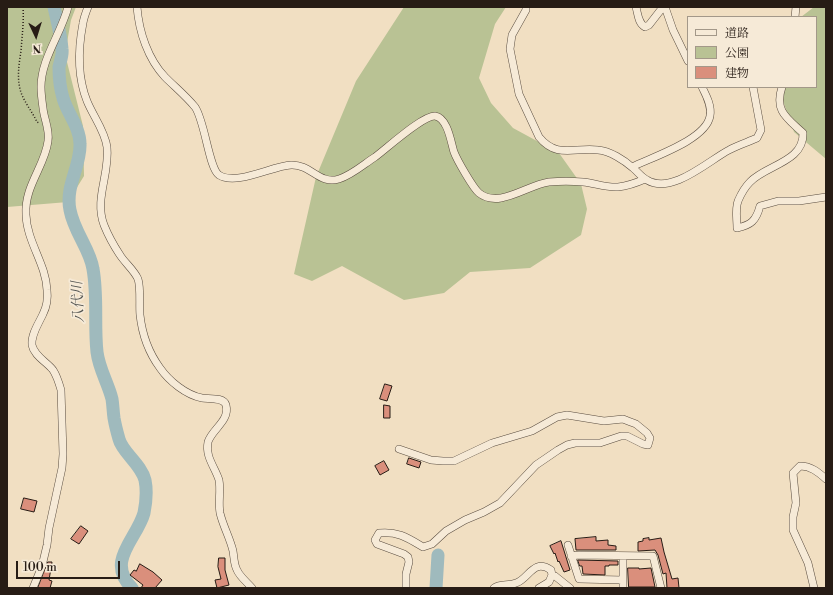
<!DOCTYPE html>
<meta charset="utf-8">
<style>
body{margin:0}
#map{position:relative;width:833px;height:595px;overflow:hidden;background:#f1dfc2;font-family:"Libre Bodoni","Noto Serif JP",serif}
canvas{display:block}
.frame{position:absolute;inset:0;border:8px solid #271c15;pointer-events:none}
.legend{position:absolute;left:687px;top:16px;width:130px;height:72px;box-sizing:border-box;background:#f6ead7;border:1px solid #a39889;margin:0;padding:5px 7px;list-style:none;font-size:12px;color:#271c15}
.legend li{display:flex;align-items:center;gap:8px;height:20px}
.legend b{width:20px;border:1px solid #a39889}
.north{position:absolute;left:16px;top:16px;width:40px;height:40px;-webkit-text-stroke:3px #f6ead7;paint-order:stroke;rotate:176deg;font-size:11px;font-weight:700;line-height:16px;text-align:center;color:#271c15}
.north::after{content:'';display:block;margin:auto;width:14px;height:18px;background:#271c15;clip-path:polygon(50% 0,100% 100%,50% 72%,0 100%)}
.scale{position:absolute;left:16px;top:561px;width:104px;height:18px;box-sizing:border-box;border:2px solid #271c15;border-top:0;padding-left:5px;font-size:12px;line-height:14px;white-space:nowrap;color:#271c15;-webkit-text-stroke:3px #f6ead7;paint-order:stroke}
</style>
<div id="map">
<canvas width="833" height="595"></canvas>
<div class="frame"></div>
<ul class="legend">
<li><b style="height:5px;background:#f6ead7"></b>道路</li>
<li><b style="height:11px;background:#b9c294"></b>公園</li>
<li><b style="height:11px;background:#da8f7c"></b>建物</li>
</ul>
<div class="north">N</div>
<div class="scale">100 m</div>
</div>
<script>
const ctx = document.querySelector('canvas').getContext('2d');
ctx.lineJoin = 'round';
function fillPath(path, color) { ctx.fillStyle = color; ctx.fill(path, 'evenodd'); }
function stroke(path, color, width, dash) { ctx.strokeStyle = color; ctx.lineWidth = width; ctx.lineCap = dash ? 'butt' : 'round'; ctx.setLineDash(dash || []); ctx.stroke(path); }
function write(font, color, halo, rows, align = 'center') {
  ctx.font = font + ' "Libre Bodoni","Noto Serif JP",serif'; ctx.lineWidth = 3.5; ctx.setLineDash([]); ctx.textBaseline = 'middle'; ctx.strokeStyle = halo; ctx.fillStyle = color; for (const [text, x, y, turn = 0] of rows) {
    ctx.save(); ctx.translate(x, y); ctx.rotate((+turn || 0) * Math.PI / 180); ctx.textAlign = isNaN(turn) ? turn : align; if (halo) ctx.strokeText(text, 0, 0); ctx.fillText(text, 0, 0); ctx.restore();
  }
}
fillPath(new Path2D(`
 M7,7h69l-5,13 -6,34 18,72 1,50 -16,26 -61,5z
 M404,7h102l-11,17 -16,54 12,25 22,25 46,25 22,31 6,25 -6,26 -51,33 -60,4 -26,21 -40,7 -62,-34 -30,15 -18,-7 22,-97 40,-96z
 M814,7h12v152l-32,-27 -16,-45h38v-70h-15z`), '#b9c294');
stroke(new Path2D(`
 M54,7c3,14 7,28 8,42 1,6 -2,13 -3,18 0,11 1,21 4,31 4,15 17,29 17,46 1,22 -15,42 -10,66 4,22 20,39 23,59 5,28 1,56 4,83 2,17 11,31 15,47 1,6 1,12 2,19 1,6 3,14 5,21 3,13 22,25 26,41 2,10 1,23 -1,33 -7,26 -39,48 -12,75
 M436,588l2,-33`), '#9fbabd', 13);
const building = new Path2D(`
 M385,384l7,2 -5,15 -7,-2z
 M384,405l6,1v12h-6z
 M409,458l12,4 -2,6 -12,-4z
 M384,461l5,9 -9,5 -5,-9z
 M24,498l13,3 -3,11 -13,-3z
 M81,526l7,5 -9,13 -8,-5z
 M596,537v4l12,-1v5l8,1v4h-40l-1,-11z
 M649,538v2l12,-2 3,14 8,27 6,-1 1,10h-12l-1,-15 -3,1 -5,-19 -3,-5 -17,1v-9l5,-1v-2z
 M561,541l9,29 -6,2 -5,-11 -1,1 -3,-9 -1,1 -4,-8z
 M219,558h6v12l4,15 -12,3 -2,-8 6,-1 -3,-12z
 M578,560l40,1v4h-9v1h-4v9l-22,-1 -1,-8h-2z
 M48,562h4l-3,18 3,1 -2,7h-12z
 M140,564l13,8 9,8 -7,8h-14l2,-3 -13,-10 4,-5 2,1z
 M628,568h11v1l12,-1 4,19h-26z`);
fillPath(building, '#da8f7c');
stroke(building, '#271c15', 1);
const street = new Path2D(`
 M88,7c-2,5 -4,10 -5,16 -5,26 -6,53 4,78 6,15 18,30 20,46 3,27 -13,52 -3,78 4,10 10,21 16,30 5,8 14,15 18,24 3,9 1,26 2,36 2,18 9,38 20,53 9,13 26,27 42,30 7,1 22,-1 24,7 4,16 -14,24 -18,37 -3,15 7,25 11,38 2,11 -1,22 1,33 3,13 10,25 13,38 1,6 1,14 4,19 3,7 10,12 15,18
 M137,7c2,25 11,52 28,70 10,10 21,19 30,30 10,14 14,62 24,68 17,11 53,-9 72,-10 20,-1 28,20 48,14 13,-4 25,-15 36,-22 11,-8 48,-42 60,-41 13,2 16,27 19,36 3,8 19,36 25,41 20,16 48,-8 70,-11 11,-1 23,-1 34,0 11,1 24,6 35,5 9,-1 18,-4 27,-8
 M526,7v3l-14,25 -2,14 9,45 20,43c18,22 35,10 59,13 12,1 26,10 35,18 5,4 8,9 14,12 25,15 61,-19 82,-30 9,-5 19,-8 28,-12l4,-8 -8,-43
 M636,7c2,7 2,16 9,20l4,-2 14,-18
 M665,7l8,23 15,31
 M795,17l1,-10
 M782,87c-8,24 5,31 21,46 1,29 -37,32 -53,49 -5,5 -9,12 -12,19 -3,8 -1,18 -1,27 14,-3 19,-7 23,-22l18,-5h21l27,-4
 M632,167c20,-10 74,-27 78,-51 2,-10 -4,-21 -8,-29
 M399,449l32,11 12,1h11l38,-18 40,-12 25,-14 10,-2 37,6 19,-2 5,2 8,3 11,9 3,5 -2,7 -5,-1 -16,-8h-6l-21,7h-25l-8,2 -9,5 -22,15 -36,38 -16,9 -19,8 -19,11 -14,13 -9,3c-15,-9 -25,-16 -44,-14l-4,7 2,4 27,10 4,3 1,5 -3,12v14
 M568,545l11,34 44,1
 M571,556l8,-1 74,1 8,32
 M552,575l3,1 15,12
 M33,588l9,-22 5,-21 2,-17 13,-60 1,-14 -2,-64c-2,-7 -4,-14 -8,-20 -6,-8 -19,-14 -21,-25 -1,-11 7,-22 11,-31 4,-8 5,-16 4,-24 -1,-26 -20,-48 -21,-75 -2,-29 19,-49 22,-74 2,-11 -4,-22 -5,-33 -1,-7 -2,-14 -2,-21 0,-28 20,-53 27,-80
 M494,588c6,-5 14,-2 22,-5 13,-4 17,-25 35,-13l1,5 -3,7 -10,6
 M623,588v-32
 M814,588l-6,-25 -15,-33v-13l3,-14 -3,-30 7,-7c11,0 18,6 26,13`);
stroke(street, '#5a4d40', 8);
stroke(new Path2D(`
 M23,7c1,15 -1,29 -2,44 -2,13 -4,25 -1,38 3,12 12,22 17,33l2,1`), '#271c15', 1.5, [1, 2]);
stroke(street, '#f6ead7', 7);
write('italic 14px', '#515350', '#f6ead7', [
 ["八代川",79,302,-93]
]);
</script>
